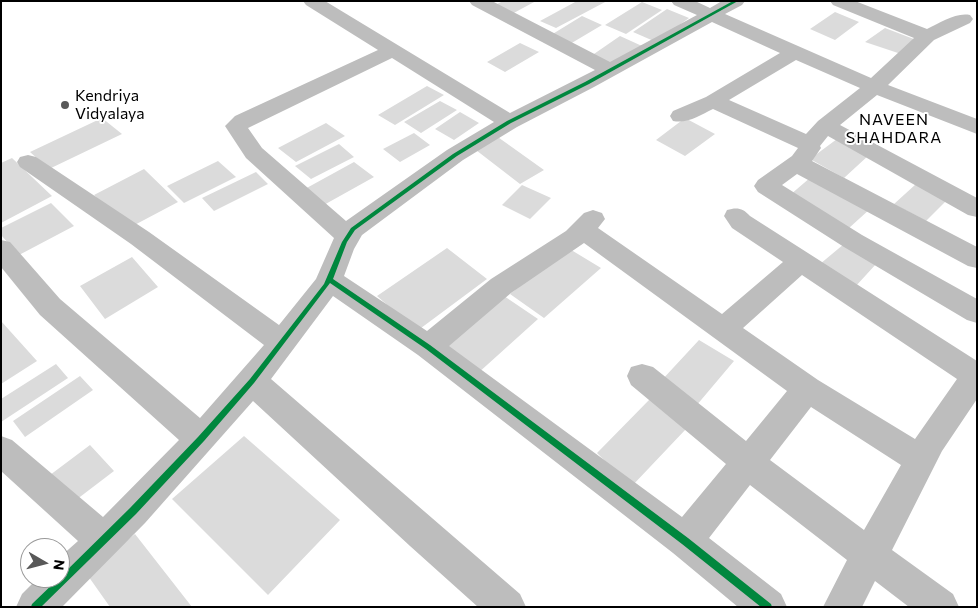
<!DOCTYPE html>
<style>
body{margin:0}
#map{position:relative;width:978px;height:608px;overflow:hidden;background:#fff;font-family:Commissioner,sans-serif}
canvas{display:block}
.frame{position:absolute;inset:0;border:2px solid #000;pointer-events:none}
.north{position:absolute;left:20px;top:538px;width:50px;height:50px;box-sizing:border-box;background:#fff;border:1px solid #999;border-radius:50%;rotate:98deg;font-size:14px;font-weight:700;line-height:20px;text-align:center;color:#000}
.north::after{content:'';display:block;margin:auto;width:18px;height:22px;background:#595959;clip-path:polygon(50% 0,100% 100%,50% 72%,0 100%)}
</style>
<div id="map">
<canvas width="978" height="608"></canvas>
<div class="frame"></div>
<div class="north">N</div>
</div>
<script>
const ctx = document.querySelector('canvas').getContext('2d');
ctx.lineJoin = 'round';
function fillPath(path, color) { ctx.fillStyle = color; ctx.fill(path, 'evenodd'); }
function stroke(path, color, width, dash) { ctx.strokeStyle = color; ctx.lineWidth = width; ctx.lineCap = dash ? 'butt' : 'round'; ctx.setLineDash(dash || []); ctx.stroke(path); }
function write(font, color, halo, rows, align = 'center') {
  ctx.font = font + ' Commissioner,sans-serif'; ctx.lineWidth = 4; ctx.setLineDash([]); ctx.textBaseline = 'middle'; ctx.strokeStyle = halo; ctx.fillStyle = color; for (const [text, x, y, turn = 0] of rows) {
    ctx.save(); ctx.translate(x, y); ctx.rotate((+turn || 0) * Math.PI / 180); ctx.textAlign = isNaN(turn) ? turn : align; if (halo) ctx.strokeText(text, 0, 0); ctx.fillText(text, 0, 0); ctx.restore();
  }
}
fillPath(new Path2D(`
 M503,1h33l-26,14 -17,-9z
 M577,1h30l-51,27 -16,-7z
 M642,2l20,8 -36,24 -21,-9z
 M667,9l22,9 -33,24 -23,-10z
 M835,12l24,10 -24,18 -25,-11z
 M582,16l20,9 -32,19 -19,-9z
 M885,28l34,13 -18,13 -36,-12z
 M620,36l22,10 -29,20 -22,-10z
 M520,43l19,9 -34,20 -18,-10z
 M427,86l17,9 -49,30 -17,-10z
 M440,101l17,9 -36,23 -17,-11z
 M460,112l19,11 -25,17 -19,-11z
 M102,118l20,16 -73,35 -19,-17z
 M685,118l30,16 -30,22 -29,-16z
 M326,123l19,13 -49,26 -18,-14z
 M414,133l16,12 -30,17 -17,-13z
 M495,135l49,35 -24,14 -48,-37z
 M837,139l32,16 -25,23 -34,-19z
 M339,144l15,13 -43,22 -16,-13z
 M12,158l40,38 -51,27v-60z
 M218,161l18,16 -52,26 -17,-17z
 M354,162l20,15 -52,29 -19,-16z
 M144,169l34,33 -51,27 -33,-34z
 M256,172l12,12 -54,27 -12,-13z
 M811,177l59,32 -21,19 -59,-33z
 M916,184l31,16 -21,21 -32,-17z
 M522,185l29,13 -21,21 -28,-14z
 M51,203l23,23 -55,29 -18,-20v-7z
 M844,244l33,19 -22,24 -35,-23z
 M447,248l40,31 -70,52 -40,-35z
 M568,248l33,20 -57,50 -34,-24z
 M132,257l26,30 -53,32 -25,-33z
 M504,296l34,23 -61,55 -35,-26z
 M1,321l36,40 -36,23z
 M699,340l35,21 -38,45 -35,-25z
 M56,364l12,14 -67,44v-23z
 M80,376l13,14 -68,47 -12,-16z
 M650,399l36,30 -55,58 -34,-34z
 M244,436l96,84 -72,75 -96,-96z
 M90,445l24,26 -42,32 -22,-28z
 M135,534l57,73h-82l-24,-34z`), '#dbdbdb');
fillPath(new Path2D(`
 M303,1h22l185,112 85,-43 -123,-65 -3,-4h23l118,61 87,-47 -23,-10 -3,-4h24l15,7 12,-7h23l-3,4 -17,9 146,64 43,-40 -81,-33 -3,-4h25l72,28c13,-6 29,-17 43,-14l3,4 -3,4 -36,17 -46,45 89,34v15l-100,-39 -37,30 137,73v19l-9,-2 -140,-79 -8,10 1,2 -9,13 165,86v21l-9,-2 -171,-92 -15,11 80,50 115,64v24l-10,-3 -123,-73 -86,-55 -4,-6 4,-6 34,-24 6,-8 -85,-39c-13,6 -25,15 -40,12l-3,-5 3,-5 33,-14 74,-44 -68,-31 -118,65 -77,40 -54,33 -101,75 -8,14 -10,27 83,55 64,-52 75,-48 18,-18 9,-3 9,3 3,6 -7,9 124,86 61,-52 -51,-34 -8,-12 3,-6c10,-3 16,-2 23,6l227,145v38l-35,52 -50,99 61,44 6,13h-50l-34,-26 -13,26h-39l24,-47 -97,-75 -41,53 72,56 6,13h-49l-65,-54 -255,-198 -85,-59 -62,83 249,215 6,13h-48l-68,-61 -157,-145 -108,122 -83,84h-46l6,-13 16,-16h22v-21l18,-16 -77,-70v-35l11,4 91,77 76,-77 -139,-125 -39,-48v-27l9,2 50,57 140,119 64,-73 -133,-101 -111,-77 -3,-5 3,-5 8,-2 8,2 113,75 130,93 37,-46 18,-41 -88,-80 -21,-32 10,-10 143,-66 -72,-45zM392,58l102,64 -47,28 -101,71 -84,-73 -14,-20zM796,60l64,28 -42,33 -12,13 -77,-34zM584,243l203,148 -41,50 -93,-74 -11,-3 -11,3 -4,9 4,9 95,79 -44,53 -233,-171 62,-53zM802,275l155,104 -42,60 -97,-59 -75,-52zM811,407l90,58 -37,65 -94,-70z`), '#bdbdbd');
fillPath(new Path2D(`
 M733,1h5l-149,83 -78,39 -54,33 -102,74 -8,12 -14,37 97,66 258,193 83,66 1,3h-11l-79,-63 -256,-195 -96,-66 -76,100 -50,58 -68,73 -95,93h-10l1,-3 27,-26h1v-1l70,-69 68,-71 52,-58 74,-95 18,-42 9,-14 102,-74 54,-33 78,-39z`), '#00873e');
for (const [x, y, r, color] of [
 [65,105,5,"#595959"]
]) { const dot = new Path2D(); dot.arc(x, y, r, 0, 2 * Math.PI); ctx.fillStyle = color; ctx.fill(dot); stroke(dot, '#fff', 2); }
write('16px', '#000', '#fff', [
 ["Kendriya",75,96],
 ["Vidyalaya",75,114]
], 'left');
ctx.letterSpacing = '1px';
write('16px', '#000', '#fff', [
 ["NAVEEN",894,120],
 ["SHAHDARA",894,138]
]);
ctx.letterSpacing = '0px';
</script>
